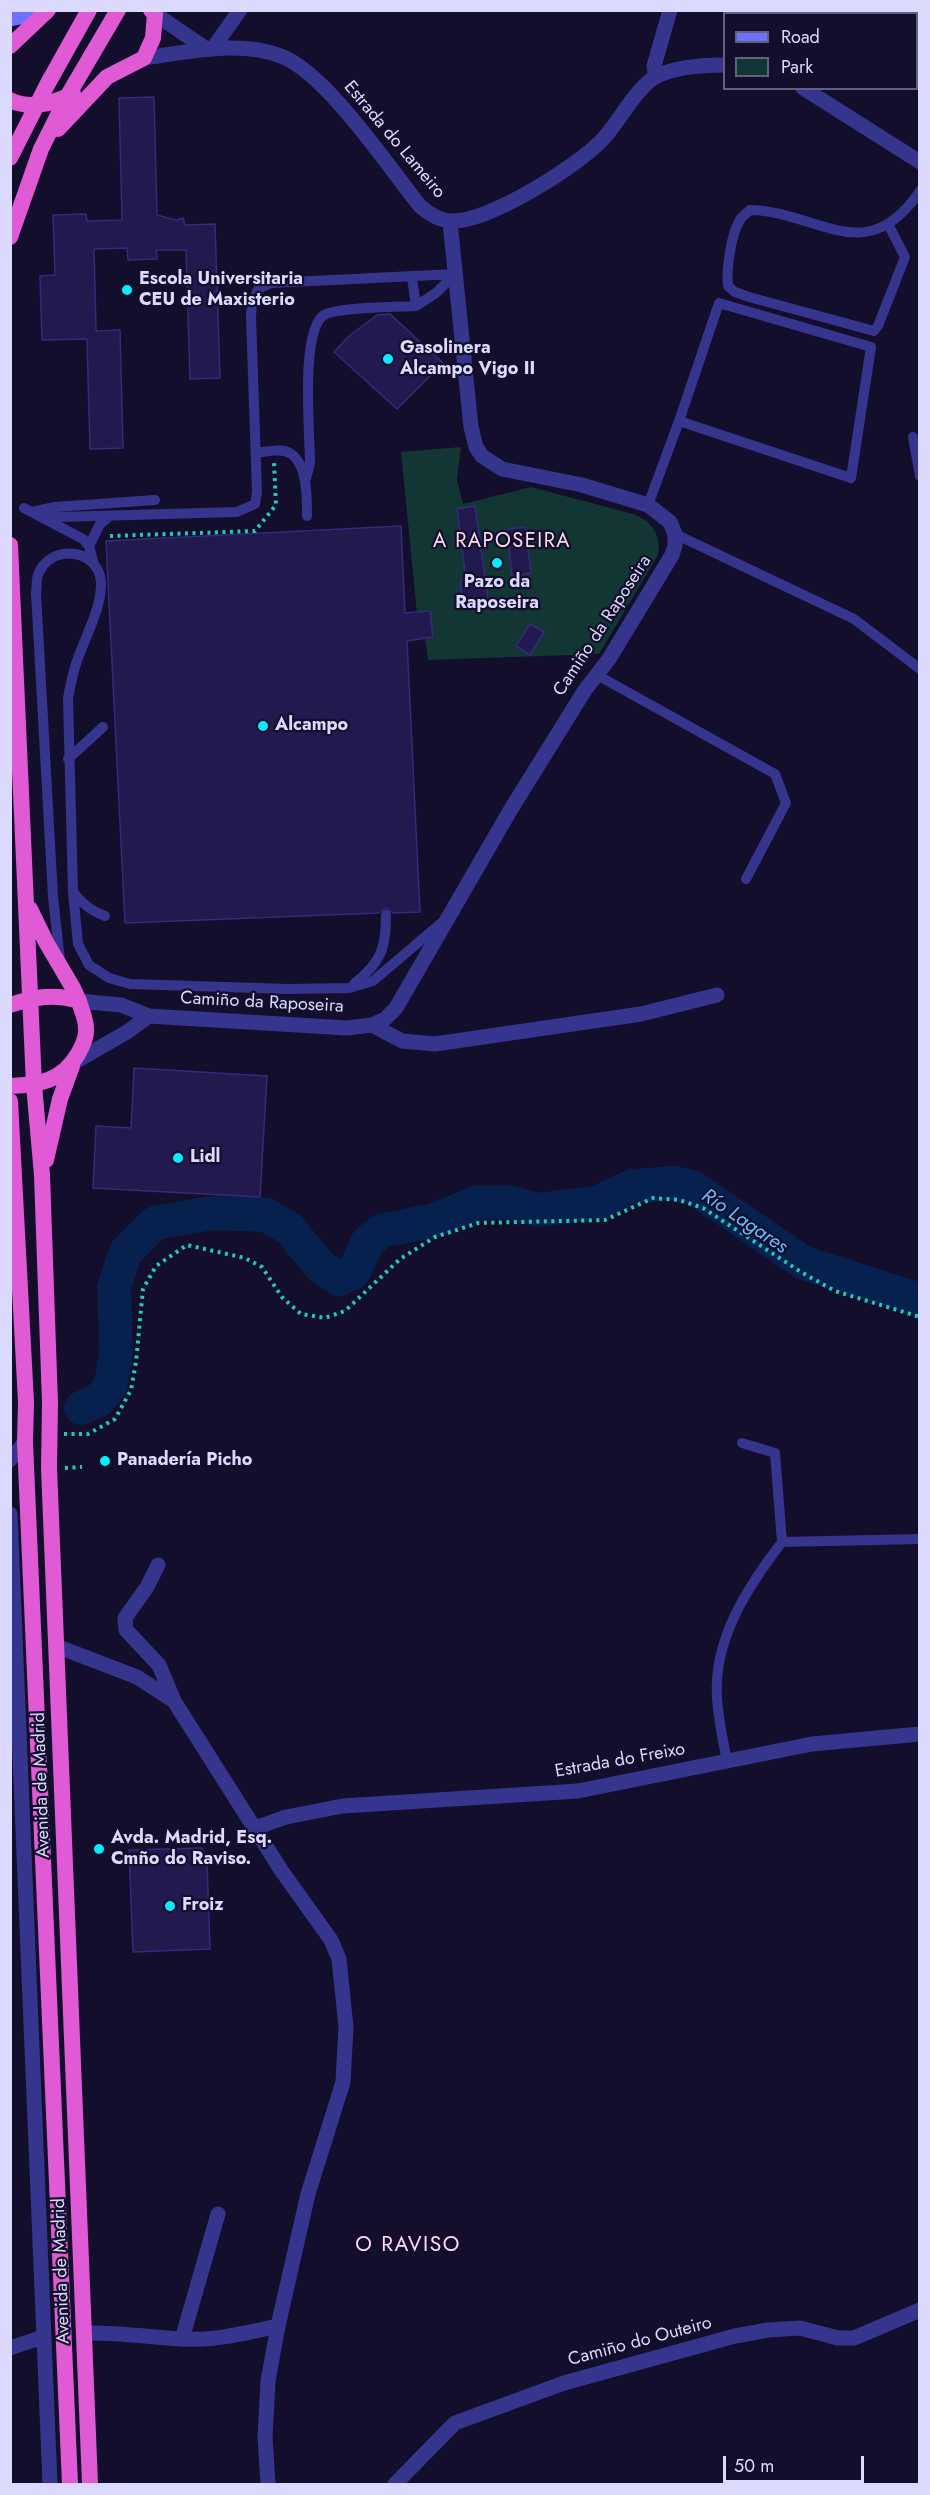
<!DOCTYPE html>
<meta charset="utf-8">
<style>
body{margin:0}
#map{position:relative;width:930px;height:2495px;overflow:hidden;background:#130e2b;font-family:Jost,sans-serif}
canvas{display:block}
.frame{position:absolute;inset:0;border:12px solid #dcd9ff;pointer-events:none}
.legend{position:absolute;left:723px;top:12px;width:195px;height:78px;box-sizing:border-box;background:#130e2b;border:2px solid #635f80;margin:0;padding:8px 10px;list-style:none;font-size:18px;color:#dcd9ff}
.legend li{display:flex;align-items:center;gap:12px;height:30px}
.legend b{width:30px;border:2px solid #635f80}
.scale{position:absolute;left:723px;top:2456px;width:141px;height:27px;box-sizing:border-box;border:3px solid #dcd9ff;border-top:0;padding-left:8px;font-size:18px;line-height:21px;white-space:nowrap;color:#dcd9ff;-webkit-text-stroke:4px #130e2b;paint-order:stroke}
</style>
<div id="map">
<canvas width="930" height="2495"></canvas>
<div class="frame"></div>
<ul class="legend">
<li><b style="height:8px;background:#7070ff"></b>Road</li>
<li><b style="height:16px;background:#113634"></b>Park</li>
</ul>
<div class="scale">50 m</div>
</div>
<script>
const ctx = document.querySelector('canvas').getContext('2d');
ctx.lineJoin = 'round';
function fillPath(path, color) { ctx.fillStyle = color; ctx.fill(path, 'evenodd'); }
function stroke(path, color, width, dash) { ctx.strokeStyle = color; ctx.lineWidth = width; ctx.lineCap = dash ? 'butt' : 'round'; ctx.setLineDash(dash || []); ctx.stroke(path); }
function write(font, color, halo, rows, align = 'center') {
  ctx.font = font + ' Jost,sans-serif'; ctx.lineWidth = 4.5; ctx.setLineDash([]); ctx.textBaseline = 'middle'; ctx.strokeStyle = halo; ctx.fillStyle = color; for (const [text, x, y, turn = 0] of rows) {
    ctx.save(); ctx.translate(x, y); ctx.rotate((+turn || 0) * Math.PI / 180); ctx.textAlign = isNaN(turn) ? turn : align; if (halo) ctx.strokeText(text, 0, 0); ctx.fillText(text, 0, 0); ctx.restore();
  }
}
fillPath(new Path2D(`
 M461,447l-4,33 6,24 68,-17 102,27c18,6 29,22 25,41l-59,99 -171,6 -6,-46h-5l-16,-162z`), '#113634');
stroke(new Path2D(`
 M81,1408l18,-8 12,-15 5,-33 -2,-64 11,-35 30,-30 56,-10 56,2 23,14 29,36 20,14 15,-7 13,-29 14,-12 54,-11 41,-17 32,-1 30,8 61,-8 34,-16 42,-3 19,5 110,75 116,37`), '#06214d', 34);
const building = new Path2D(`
 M154,97l3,118 19,5 7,-2 2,7 30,-1 5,154 -30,1 -4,-129h-30l1,9 -29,1 -1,-12 -33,1 2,82 24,-1 3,118 -33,1 -3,-110 -45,1 -2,-64 15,-1 -2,-60 33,-1 1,7 35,-1 -3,-122z
 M390,314l53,49 -46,46 -63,-57 15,-16 28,-21z
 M475,506l13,93 -25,3 -3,-21 6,-1 -9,-71z
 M401,526l4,87 25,-2 3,26 -26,4 13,271 -27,1 -7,-5 -7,5 -254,10 -19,-382z
 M525,527l6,46 -19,3 -5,-47z
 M530,624l14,8 -14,23 -14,-9z
 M134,1068l133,8 -7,121 -167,-9 3,-62 35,2z
 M202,1848l5,14 3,87 -77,3 -4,-102z`);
fillPath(building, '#22194e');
stroke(building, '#37297c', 1.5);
stroke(new Path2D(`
 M110,536l145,-5 21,-26 -2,-42
 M64,1434h24l27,-15 16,-29 5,-28 7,-73 13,-23 31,-21 58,13 17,9 20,30 19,17 24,4 20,-7 55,-52 35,-22 43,-14 127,-3 48,-22 26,2 24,8 98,64 34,19 85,26
 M65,1468l17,-1`), '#25c7b9', 4, [3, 4.5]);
stroke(new Path2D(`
 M888,224l17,33 -27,69 -4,5 -125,-34 -14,-5 -7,-6c-2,-16 3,-52 12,-66 2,-4 7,-7 10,-10 68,1 116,61 170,-19
 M416,306l20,-13 19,-19
 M913,437l7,39
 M256,453c9,-1 20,-4 29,-2 23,7 22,46 22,65
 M306,479l4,-16c0,-29 -10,-132 14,-148 13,-8 74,-8 92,-9l-4,-29
 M648,505l31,-84 172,57 20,-131 -152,-44 -40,118
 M24,508l59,31 6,7 5,19
 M36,511l19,-4 100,-7
 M33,512l26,5 178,-5 18,-8 2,-12 -6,-175 1,-13 6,-15 13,-6 184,-9
 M675,534l179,85 66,50
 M89,546l11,-22 10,-8
 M597,675l178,99 11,29 -40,76
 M68,759l35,-32
 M73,892c9,12 18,19 32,24
 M60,961l-7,-64 -17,-304c1,-5 0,-13 2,-18 11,-32 61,-27 63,7 1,28 -18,58 -26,85 -3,10 -5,21 -7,31l5,194 5,52 11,21 20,13 21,6 158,5 61,-1 24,-7 67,-57
 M354,984c27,-22 32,-35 32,-69
 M782,1542l138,-3
 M727,1762c-4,-22 -9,-44 -10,-65 -4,-58 32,-112 65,-155l-7,-89 -33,-10`), '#36358e', 10);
stroke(new Path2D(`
 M155,14l50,34
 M213,48l27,-38
 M144,58c43,-6 95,-18 137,-2 45,17 107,110 139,150 9,8 19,15 32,15 37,1 126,-55 151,-82 16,-17 34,-53 54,-63 19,-9 46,-11 67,-11
 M656,77l-2,-11 16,-56
 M803,88l117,74
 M79,1001l42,4 28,11 198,12 25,-3 13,-6 11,-11 115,-199 74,-119 24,-31 63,-104 3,-9v-12l-5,-12 -22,-17 -66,-20 -80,-16 -20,-13 -6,-9 -5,-20 -21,-205
 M372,1025l30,16 33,3 206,-30 76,-19
 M73,1063l54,-31 22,-16
 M10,1460l15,-18
 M10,1514l40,970
 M158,1565l-11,22 -22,31 1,12 33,35 15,36
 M56,1646l81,31 37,24 107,169 50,70 8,19 7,68 -3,55 -35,112 -30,132 -10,55 -3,56 3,47
 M255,1828l31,-11 57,-11 235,-15 234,-47 108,-10
 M84,2333c33,-1 64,4 97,6 33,2 65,-6 97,-13
 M182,2339l36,-125
 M10,2348l33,-11
 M395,2484l60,-61 109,-40 171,-47 33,-6 32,-2 38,10h16l66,-28`), '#36358e', 15);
stroke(new Path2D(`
 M10,19l36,-7`), '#7070ff', 15);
stroke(new Path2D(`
 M10,46l38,-36
 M10,100c19,10 45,3 63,-6
 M58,129l49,-52 37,-19 9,-20 2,-24 -4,-4
 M10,158l37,-73 42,-75
 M10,237l31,-88 26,-52 51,-87
 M10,545l24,540 8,90 8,228 -1,65 41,1016
 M30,909l16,33 27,46 6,13
 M10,1005c25,-8 44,-12 69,-4 2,8 7,18 7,27 1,8 -4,19 -8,26 -16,27 -39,31 -68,32
 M10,1101l16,301 -1,40 45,1042
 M46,1160l14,-61 12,-33`), '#df5ad4', 16);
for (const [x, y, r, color] of [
 [127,290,6,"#05ecff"],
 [388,359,6,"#05ecff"],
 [497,563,6,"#05ecff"],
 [263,726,6,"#05ecff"],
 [178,1158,6,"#05ecff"],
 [105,1461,6,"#05ecff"],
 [99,1849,6,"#05ecff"],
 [170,1906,6,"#05ecff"]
]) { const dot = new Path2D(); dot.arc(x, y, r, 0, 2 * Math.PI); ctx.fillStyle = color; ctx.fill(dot); stroke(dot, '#130e2b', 2); }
write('18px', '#dcd9ff', '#130e2b', [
 ["Estrada do Lameiro",394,140,50],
 ["Camiño da Raposeira",603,626,-57],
 ["Camiño da Raposeira",262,1003,3],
 ["Estrada do Freixo",620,1761,-10],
 ["Avenida de Madrid",42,1785,-92],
 ["Avenida de Madrid",62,2271,-92],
 ["Camiño do Outeiro",640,2342,-15]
]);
write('bold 18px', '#dcd9ff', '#130e2b', [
 ["Escola Universitaria",139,280],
 ["CEU de Maxisterio",139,301],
 ["Gasolinera",400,349],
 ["Alcampo Vigo II",400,370],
 ["Pazo da",497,583,"center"],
 ["Raposeira",497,604,"center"],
 ["Alcampo",275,726],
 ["Lidl",190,1158],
 ["Panadería Picho",117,1461],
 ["Avda. Madrid, Esq.",111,1839],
 ["Cmño do Raviso.",111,1860],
 ["Froiz",182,1906]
], 'left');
ctx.letterSpacing = '1.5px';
write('20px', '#ffdbf3', '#130e2b', [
 ["A RAPOSEIRA",502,542]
]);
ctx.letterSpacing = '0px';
write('italic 20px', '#67bcff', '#130e2b', [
 ["Río Lagares",744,1222,34]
]);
ctx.letterSpacing = '1.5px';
write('21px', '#ffdbf3', '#130e2b', [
 ["O RAVISO",408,2246]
]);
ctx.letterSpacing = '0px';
</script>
